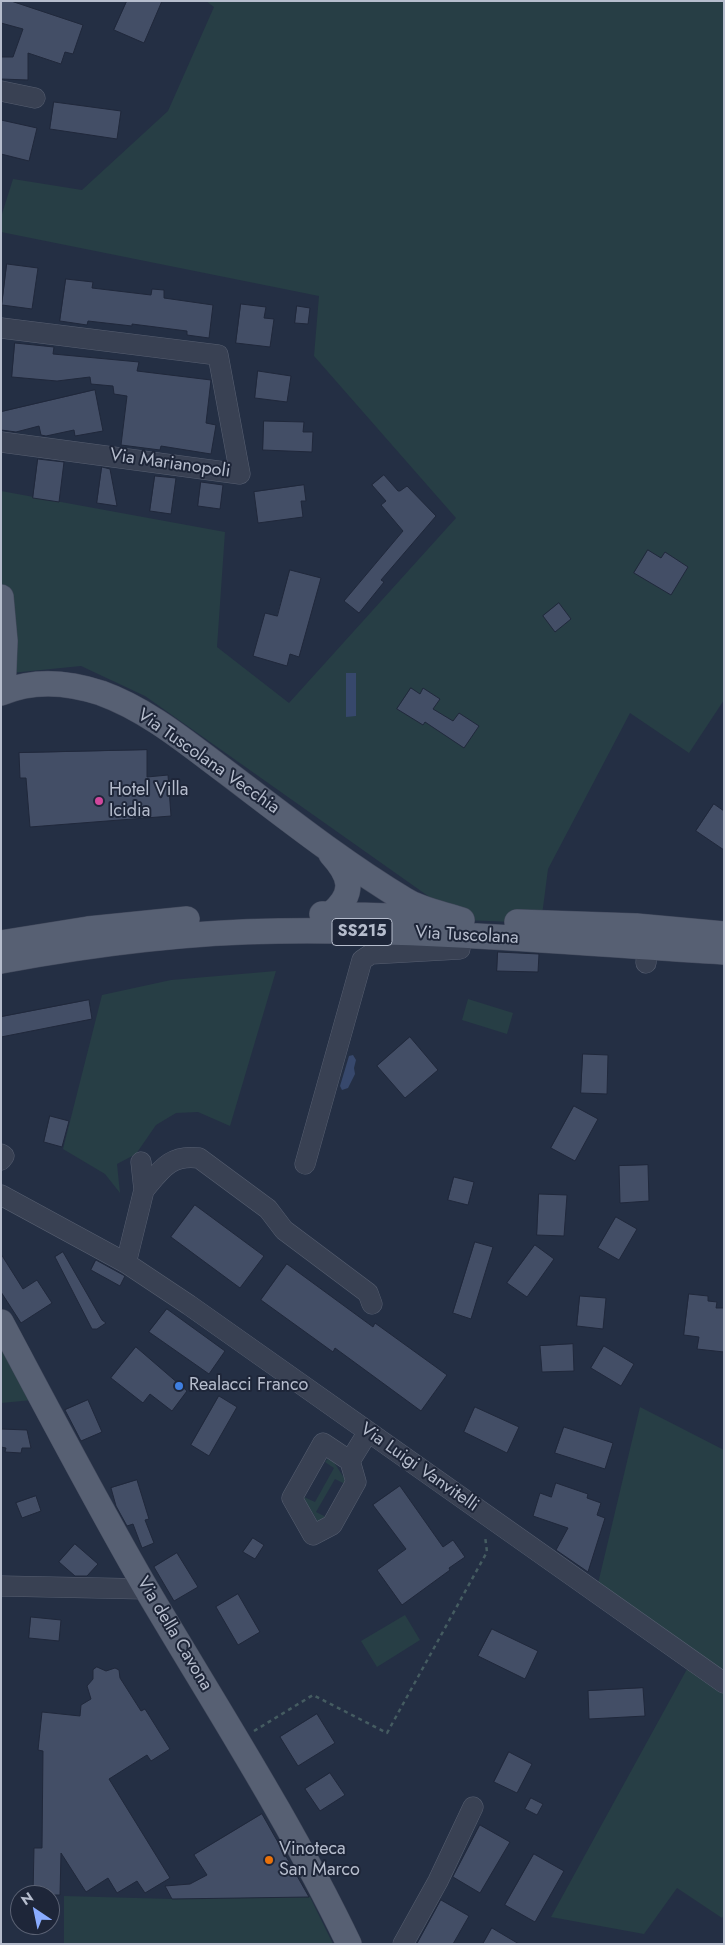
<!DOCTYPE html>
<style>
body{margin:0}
#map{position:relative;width:725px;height:1945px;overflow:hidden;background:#242f44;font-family:Jost,sans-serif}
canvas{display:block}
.frame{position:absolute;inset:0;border:2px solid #b6bdcd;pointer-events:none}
.north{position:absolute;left:10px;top:1885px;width:50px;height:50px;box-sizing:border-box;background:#1e2639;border:1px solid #5b6274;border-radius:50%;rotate:326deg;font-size:14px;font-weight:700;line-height:20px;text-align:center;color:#b6bdcd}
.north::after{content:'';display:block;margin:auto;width:18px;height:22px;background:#8aacff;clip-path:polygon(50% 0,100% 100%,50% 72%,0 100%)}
</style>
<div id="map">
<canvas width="725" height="1945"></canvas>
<div class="frame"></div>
<div class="north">N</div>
</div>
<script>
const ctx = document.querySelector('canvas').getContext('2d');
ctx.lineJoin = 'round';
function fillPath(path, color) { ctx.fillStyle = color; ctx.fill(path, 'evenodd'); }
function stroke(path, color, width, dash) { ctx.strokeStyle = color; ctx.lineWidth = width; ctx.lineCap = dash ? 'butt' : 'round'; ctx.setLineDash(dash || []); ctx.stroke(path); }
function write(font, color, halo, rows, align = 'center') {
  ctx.font = font + ' Jost,sans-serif'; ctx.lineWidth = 4; ctx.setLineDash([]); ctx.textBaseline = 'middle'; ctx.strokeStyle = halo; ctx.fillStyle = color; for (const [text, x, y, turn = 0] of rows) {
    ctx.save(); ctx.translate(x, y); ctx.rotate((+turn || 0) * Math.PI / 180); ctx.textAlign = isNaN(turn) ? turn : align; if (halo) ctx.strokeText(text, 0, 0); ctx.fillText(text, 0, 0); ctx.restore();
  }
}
fillPath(new Path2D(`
 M206,1h518v699l-35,53 -59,-40 -82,156 -7,54 -79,-3 -317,-224 -64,-30 -70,7 -10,-76v-106l224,41 -8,115 72,56 167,-185 -142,-162 5,-60 -318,-64v-15l12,-38 69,11 86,-79 46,-104z
 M276,971l-46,155 -32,-14 -22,1 -20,12 -20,29 -19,10 3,29 -15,-19 -42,-25 39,-154 69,-15z
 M468,999l45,14 -6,21 -45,-14z
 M1,1345l31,55 -31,3z
 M640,1407l84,43v465l-2,3 -45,-30 -33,46 -93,-17 141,-257 -96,-68z
 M330,1456l16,25 -1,3 -10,-5 -19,33 10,5 -6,8 -16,-26v-2l11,5 19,-34 -9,-6z
 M405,1615l15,25 -43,27 -16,-26z
 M64,1896l108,3 138,-2 23,47h-269z`), '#273e45');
fillPath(new Path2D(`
 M346,673h10v43l-10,1z
 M353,1055l3,5 -2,8 1,6 -7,14 -6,2 -2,-4 9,-30z`), '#37486c');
const building = new Path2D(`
 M1,1h10l72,24 -10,29 -8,-2 -4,12 -33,-11v27l-27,-1v-22h12l10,-28 -22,-6z
 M127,1h35l-18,42 -30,-13z
 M54,102l67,9 -4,28 -67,-10z
 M1,120l36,8 -8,33 -28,-7z
 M7,264l31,4 -6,41 -30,-4z
 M66,279l27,3 -1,6 59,7 1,-6 12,1v8l49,7 -4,33 -22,-3v-4l-55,-7v2l-44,-5 -1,4 -27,-4z
 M241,304l25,3 -2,11 10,1 -4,28 -34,-4z
 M297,306l13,2 -2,16 -13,-1z
 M15,343l39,4 -1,7 86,8 -2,9 74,9 -5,43 10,2 -5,29 -50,-8 -1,4 -39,-5 6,-49 -13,-2 -1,-8 -22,-2 -1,-7 -33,4 -45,-4z
 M258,371l33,5 -4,26 -32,-4z
 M95,390l8,41 -28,5 -1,-6 -28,6 -5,-1 -2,-9 -23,6 -15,-2v-18z
 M264,421l40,1 -1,10h10l-1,20 -49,-2z
 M38,459l26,3 -5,40 -26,-4z
 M102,467l8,2 7,37 -20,-3z
 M384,475l14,16h2l7,-5 29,30 -55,64 3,2 -25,31 -15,-12 59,-70 -22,-26 5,-4 -14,-16z
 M155,476l21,2 -5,36 -21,-3z
 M201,482l22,3 -3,24 -22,-3z
 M304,485l2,16h-5l2,16 -45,6 -4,-31z
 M648,550l13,8 4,-6 23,15 -17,28 -37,-22z
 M290,570l31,8 -22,79 -9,-3 -3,12 -34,-10 12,-43 12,3z
 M559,603l12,16 -16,13 -12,-16z
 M411,688l9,6 3,-6 17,11 -7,10 20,12 6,-8 20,13 -15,22 -39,-26 -2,3 -26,-16z
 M147,750v27l21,-2 3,41 -141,11 -4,-49h-6l-1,-25z
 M714,804l10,7v39l-28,-19z
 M498,952l41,2 -1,18 -41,-1z
 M89,1000l3,19 -91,18v-20z
 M410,1037l28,33 -33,28 -28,-32z
 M583,1054l25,1 -1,39 -26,-1z
 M574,1106l24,13 -23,42 -24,-13z
 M50,1116l19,5 -7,26 -18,-5z
 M648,1165l1,36 -29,2 -1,-37z
 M454,1177l20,5 -6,23 -20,-5z
 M539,1194l28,1 -3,41 -27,-1z
 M195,1205l69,51 -24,32 -69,-51z
 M616,1217l21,12 -18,31 -21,-12z
 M475,1242l18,5 -22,72 -18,-6z
 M535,1245l19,14 -27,38 -20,-14z
 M63,1252l39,68 4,3 -9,6h-5l-37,-72z
 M1,1254l22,35 14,-9 15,23 -31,20 -20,-31z
 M96,1260l29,16 -5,10 -29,-16z
 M287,1264l86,63 2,-4 72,52 -26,36 -86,-63 -2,4 -72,-52z
 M689,1294l19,2v5l9,1 -1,6h8v44l-27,-3 2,-12 -15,-2z
 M580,1296l26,2 -3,31 -26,-3z
 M167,1309l58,42 -16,23 -60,-42z
 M573,1344l1,27 -32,1 -2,-26z
 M604,1346l30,18 -13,22 -30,-18z
 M136,1347l51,44 -15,20 -22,-17 -7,9 -32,-25z
 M219,1396l18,11 -28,49 -18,-11z
 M88,1400l14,32 -21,9 -16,-31z
 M475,1407l44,20 -12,26 -43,-21z
 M564,1427l49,16 -8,26 -50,-16z
 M1,1429l26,1 4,18h-9l-1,5 -16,-1 1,-4 -5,-1z
 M137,1480l12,39 -4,1 9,23 -12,5 -9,-24 -6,2 -11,-20 -5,-18z
 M556,1483l32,11 -1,4 14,5 -4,12 8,3 -17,54 -32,-22 12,-22 -35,-12 7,-23 11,4z
 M400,1486l43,61 10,-7 12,17 -16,11 1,2 -48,35 -25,-35 29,-21 -33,-44z
 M36,1496l5,15 -19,7 -6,-15z
 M253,1538l11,7 -9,14 -12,-7z
 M75,1544l23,20 -11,12h-12l-16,-14z
 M177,1553l21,34 -24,14 -20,-34z
 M238,1594l22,38 -22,13 -22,-38z
 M31,1617l30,3 -2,21 -30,-3z
 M492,1629l46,22 -13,28 -47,-23z
 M97,1667l9,4 9,-3 4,2 1,8 21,33 4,-2 25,40 -19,12 -4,-6 -38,24 61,99 -25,15 -8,-12 -20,12 -9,-15 -22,14 -25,-39 -1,42h-27l1,-47h8l1,-97 -5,-1 4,-38 38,4 1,-11 10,-6 -4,-13 6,-7v-9z
 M643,1688l2,28 -56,3 -1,-28z
 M317,1714l18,29 -37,23 -18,-29z
 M509,1752l23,12 -15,29 -23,-11z
 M330,1773l15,22 -25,16 -15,-22z
 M531,1798l12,6 -6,11 -12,-6z
 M262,1814l47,83 -137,2 -7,-13 25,-2 17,-9 -13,-20z
 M480,1825l30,17 -30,51 -27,-16z
 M534,1854l30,17 -29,51 -30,-17z
 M441,1900l28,16 -16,28h-36z
 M492,1928l27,16h-36z`);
fillPath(building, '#434e66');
stroke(building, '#20283b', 1);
const minor = new Path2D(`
 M1,91l34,7
 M1,328l217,27 22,119 -239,-32
 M646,963l1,-16
 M1,1154l3,2 -3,4
 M305,1164l57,-204 9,-6 89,-5
 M144,1190c17,-20 26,-36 55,-32l69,51 16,21 84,63 4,11
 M1,1195l125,68 63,42 535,378
 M126,1263l18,-73 -3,-28
 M350,1461l-27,-18 -31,55 21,37 19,-10 24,-43 -6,-21 18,-29
 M1,1586l146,3
 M403,1944l35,-63 35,-74`);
const major = new Path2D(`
 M1,597l4,44 -2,51
 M1,693c33,-14 67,-11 100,0 47,17 86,50 125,79 58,44 116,90 179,128 16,10 39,14 57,20
 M331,854c20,22 25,39 0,60
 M322,914l102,3
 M517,922l119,4 88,8
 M1,943l87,-14 99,-10
 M1,961c91,-17 185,-29 278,-30 148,-2 297,12 445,21
 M1,1322c48,90 95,180 146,268 69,117 143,231 202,354`);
stroke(minor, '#575f71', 21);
stroke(major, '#434a5d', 26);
stroke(new Path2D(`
 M254,1731l59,-36 74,38 100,-181 -2,-16`), '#455c61', 2.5, [4, 4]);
stroke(minor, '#394153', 20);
stroke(major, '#576073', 25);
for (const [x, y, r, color] of [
 [99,801,5,"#d1479c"],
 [179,1386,5,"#3f7fe0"],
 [269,1860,5,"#e8710a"]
]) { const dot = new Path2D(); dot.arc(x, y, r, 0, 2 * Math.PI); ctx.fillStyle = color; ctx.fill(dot); stroke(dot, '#1e2639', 2); }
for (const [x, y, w] of [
 [362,932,60]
]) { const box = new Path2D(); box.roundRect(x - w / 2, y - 13.5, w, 27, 4); ctx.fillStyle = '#1e2639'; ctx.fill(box); stroke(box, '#b6bdcd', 1); }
write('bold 16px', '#b6bdcd', null, [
 ["SS215",362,932]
]);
write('18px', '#b6bdcd', '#1e2639', [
 ["Via Marianopoli",170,464,8],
 ["Via Tuscolana Vecchia",208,762,35],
 ["Via Tuscolana",467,936,3],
 ["Via Luigi Vanvitelli",419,1468,35],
 ["Via della Cavona",174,1634,59]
]);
write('18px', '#b6bdcd', '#1e2639', [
 ["Hotel Villa",109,791],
 ["Icidia",109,812],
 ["Realacci Franco",189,1386],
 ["Vinoteca",279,1850],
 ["San Marco",279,1871]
], 'left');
</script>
